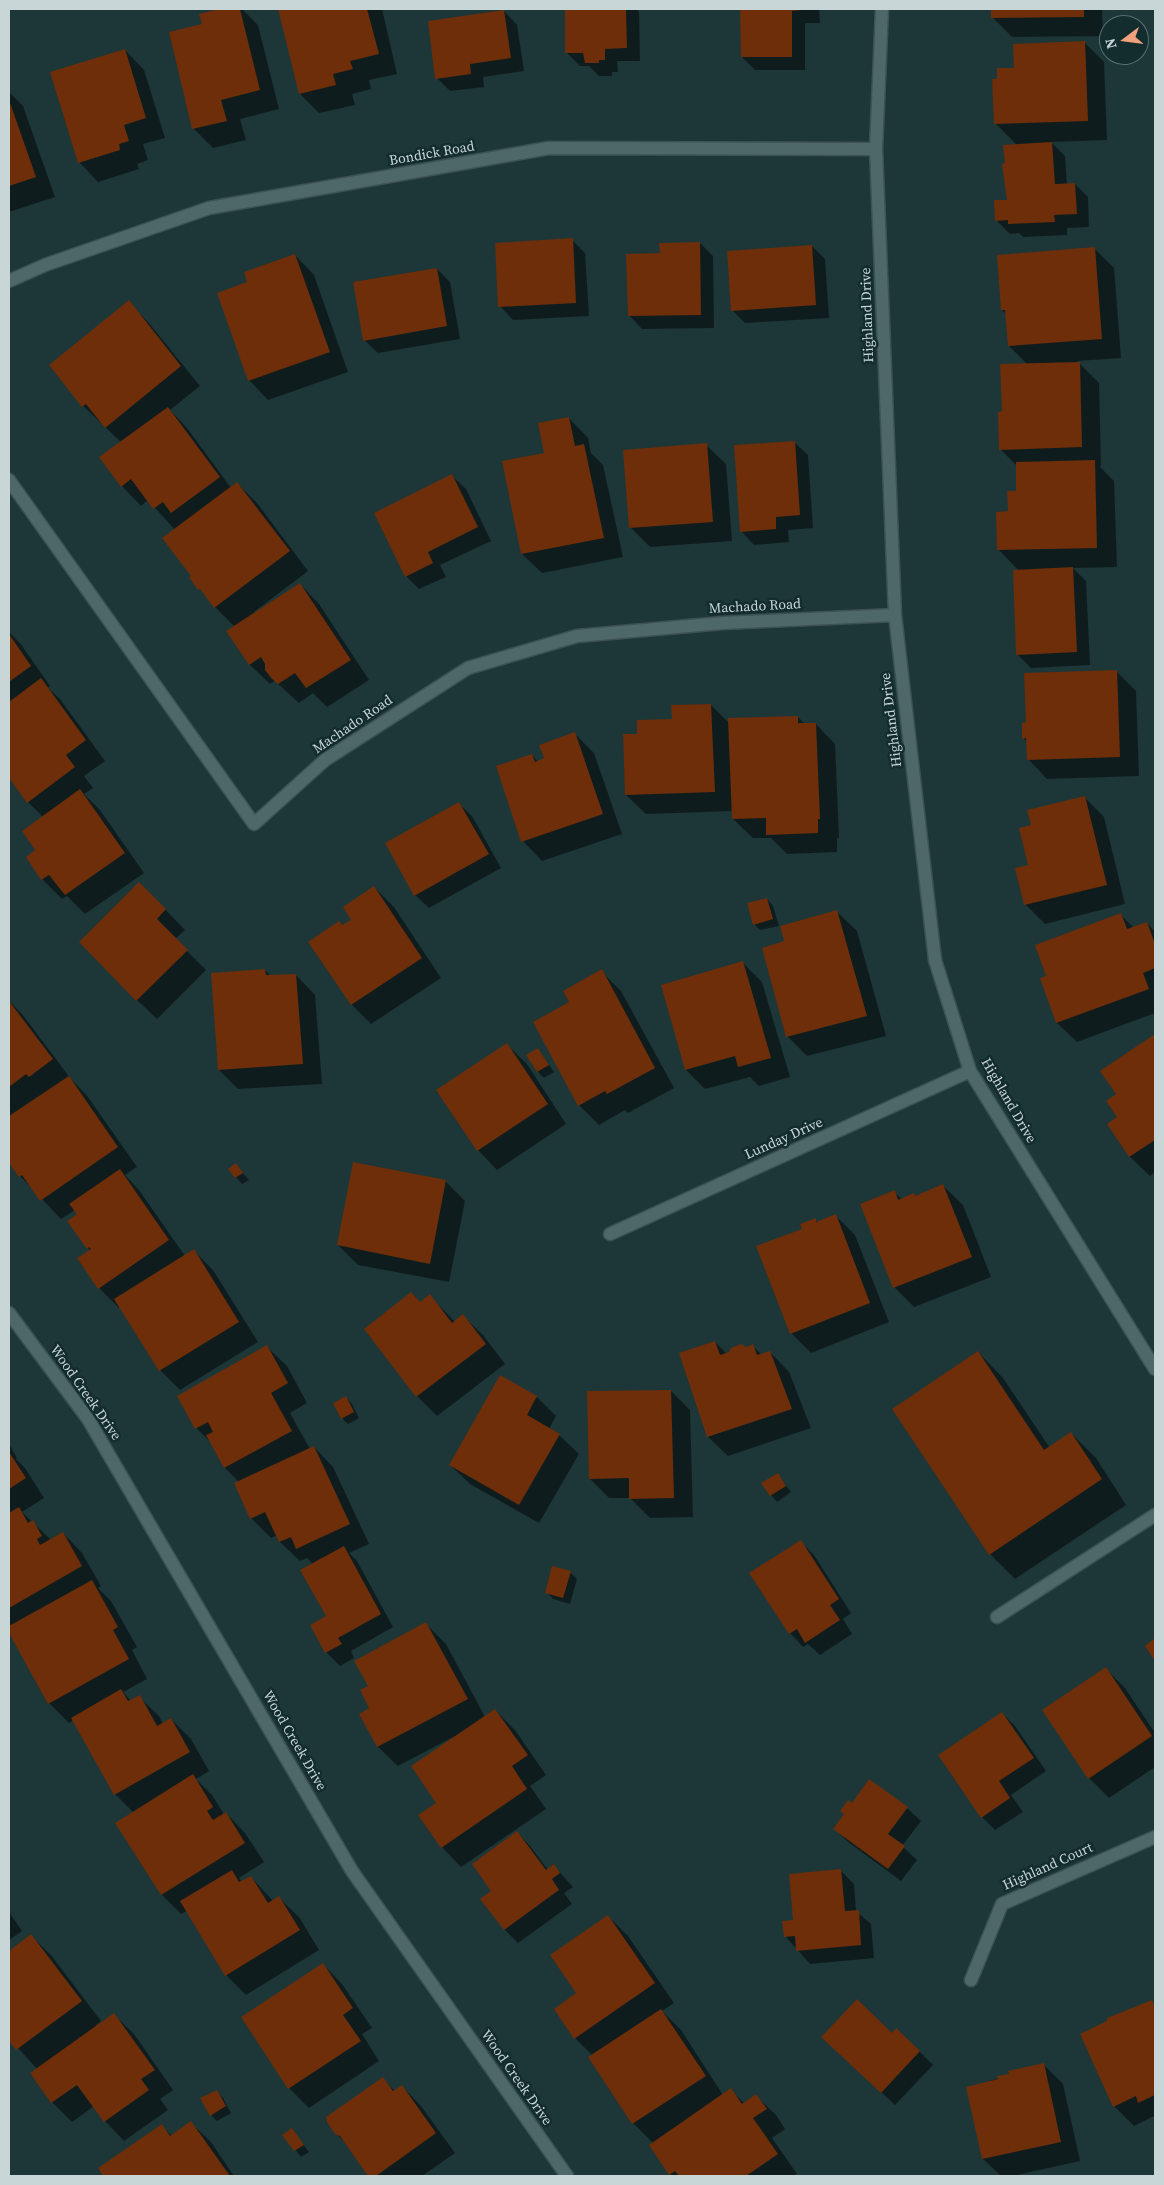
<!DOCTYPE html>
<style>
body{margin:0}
#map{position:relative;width:1164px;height:2185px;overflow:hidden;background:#1d3638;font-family:"Source Serif 4",serif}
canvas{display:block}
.frame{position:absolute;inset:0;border:10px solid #c8d6d7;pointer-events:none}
.north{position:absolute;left:1099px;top:15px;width:50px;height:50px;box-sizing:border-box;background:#132c2e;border:1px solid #5b7072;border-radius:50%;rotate:255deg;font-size:14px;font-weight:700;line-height:20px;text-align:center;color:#c8d6d7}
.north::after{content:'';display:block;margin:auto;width:18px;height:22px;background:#f1a17c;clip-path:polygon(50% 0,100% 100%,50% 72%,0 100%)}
</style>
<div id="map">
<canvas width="1164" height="2185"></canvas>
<div class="frame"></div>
<div class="north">N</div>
</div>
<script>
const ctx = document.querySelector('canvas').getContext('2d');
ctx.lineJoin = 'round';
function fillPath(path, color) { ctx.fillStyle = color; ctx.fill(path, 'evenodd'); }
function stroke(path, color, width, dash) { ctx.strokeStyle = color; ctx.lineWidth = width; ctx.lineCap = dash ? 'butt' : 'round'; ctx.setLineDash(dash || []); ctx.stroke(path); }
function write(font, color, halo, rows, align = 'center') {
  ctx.font = font + ' "Source Serif 4",serif'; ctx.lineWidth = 5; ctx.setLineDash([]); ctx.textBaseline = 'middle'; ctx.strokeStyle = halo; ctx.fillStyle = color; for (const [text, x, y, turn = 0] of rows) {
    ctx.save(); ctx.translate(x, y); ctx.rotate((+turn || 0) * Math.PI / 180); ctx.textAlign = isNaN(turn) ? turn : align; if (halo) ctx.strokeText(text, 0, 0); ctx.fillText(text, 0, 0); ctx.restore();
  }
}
fillPath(new Path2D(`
 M224,9h18l16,16 21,84 -39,10 6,21 -33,8 -19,-19 9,-104 -2,-10z
 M279,9h103l15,65 -28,6 2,9 -19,5 3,11 -36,8 -19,-19z
 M566,9h70l3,3 1,49h-23l1,11h-6v4h-13l-10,-10h-9l-13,-13z
 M742,9h77l1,14h-15v47h-50l-13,-13z
 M992,9h110l1,27 -91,1 -20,-20z
 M504,11l13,14 7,46 -41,6 1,10 -34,4 -13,-13z
 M1085,43l19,19 3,78 -56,2 14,14 2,29 8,-1 13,13 1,30 -22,1v7l-44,2 -4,-4 -9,1 -14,-14 12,-19 -2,-36 11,-20 -22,-22 4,-43 16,-11z
 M125,50l19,20 21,68 -22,6 5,16 -11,4 2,5 -41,13 -19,-20z
 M9,92l14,14 32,91 -46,15z
 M572,240l13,13 4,63 -76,4 -13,-14z
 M700,243l13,13 1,72 -72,1 -13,-14 32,-61z
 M812,246l13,13 4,59 -84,5 -13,-13z
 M1094,248l20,20 7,90 -44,3 22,22 2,83h-2l15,15 3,86 -44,1 13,13 4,84 -59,3 -13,-13 1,-84 -20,-21 18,-57v-27l-16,-16 2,-38 25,-47 -19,-19 -3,-32 -4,-4z
 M295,255l19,20 34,97 -80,28 -19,-20 -1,-97z
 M437,269l13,13 10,57 -82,14 -14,-13z
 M128,302l20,20 52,64 -30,24 17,18 44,60 6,-5 20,20 51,68 -54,41 1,2 45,-30 19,20 50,76 -42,27 -14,-14 -14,10 -24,-22 -5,3 -20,-19 -22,-33 7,-5 -20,-20 -25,-30 3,-1 -18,-46 -27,-30 -7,6 -19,-20 -1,-44 -38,-36z
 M569,418l19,20 3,15 12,12 20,92 -81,16 -20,-19 24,-100z
 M794,442l14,13 5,73 -25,2 1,12 -35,3 -13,-14z
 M706,445l20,19 6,77 -82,6 -20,-20z
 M452,476l14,13 25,52 -51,24 6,12 -27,12 -13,-13z
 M9,632l11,11 30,43 -2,2 12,11 45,62 -21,15 9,12 -9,6 16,16 44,63 -59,41 -18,-18 -5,3 -20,-20 -15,-22 10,-6 6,-34 -15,-15 -19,-26z
 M1117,672l19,19 3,85 -92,3 -19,-20 -1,-17 -4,-4z
 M711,705l19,19 68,-7 7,7h11l19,20 4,94h-2v14l-50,2 -16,-16h-18l-20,-19v-8l-87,3 -20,-19 13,-60z
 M575,734l19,19 28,81 -80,27 -19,-20 9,-86 6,7 7,-3z
 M1084,797l20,20 21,87 -80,20 -20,-20 8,-78z
 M458,803l14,13 29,52 -72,40 -14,-13z
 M374,887l20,20 47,71 -70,46 -19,-19 -10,-79 11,-6z
 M767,899l6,7 6,20 -19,4 -6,-6z
 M159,903l26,27 -10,9 31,31 -49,49 -20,-19z
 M837,912l20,19 29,105 -79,20 -20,-20 -1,-94z
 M1121,915l13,13 13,-5 8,9v81l-78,29 -20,-19 -16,-44 7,-3z
 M743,963l19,19 28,95 -31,9 -9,-9 -45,12 -19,-19z
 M265,970l6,6 25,-1 19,20 7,89 -84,5 -19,-19z
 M601,971l20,20 53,97 -46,25 -3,-3 -26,15 -20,-20 -8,-102z
 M9,1001l13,13 49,65 17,18 49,70 -12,8 14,15 46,66 9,-5 19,19 45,72 -78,48 -20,-20 -40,-63 -1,1 -20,-20 -21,-29 12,-9 -2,-2 -9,-34 -4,-4 -14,9 -41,-43 -11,-15z
 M1155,1036v136l-5,4 -20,-19 -21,-33 10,-6 -1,-23 -16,-24z
 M507,1045l20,19 39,60 -69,46 -19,-20z
 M538,1049l16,23 -10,6 -6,-6z
 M236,1165l13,15 -7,4 -6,-7z
 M445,1181l20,20 -16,81 -91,-17 -20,-20z
 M943,1186l20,19 28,72 -77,30 -20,-20v-95l8,7 12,-4 2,2z
 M836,1216l19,19 34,87 -78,31 -20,-20 12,-104 12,-9 3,2z
 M430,1296l25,26 8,-6 20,19 22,29 -68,52 -20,-20 -52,-67 56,-26z
 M715,1342l12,12 26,-8 9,9 8,-3 19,20 22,56 -83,28 -20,-19z
 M267,1347l20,19 20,37 -17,10 20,36 4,-2 19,20 36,77 -20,9 8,8 36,66 -42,24 3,7 -14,8 -14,-14 -14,-27 16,-8 -15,-53 -6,-6 -7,3 -20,-19 -3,-7 -6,3 -20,-20 -12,-36 -14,-14 -12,-24 -17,-16z
 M978,1352l25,26 47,70 21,-15 25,25 30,47 -111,74 -25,-25z
 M671,1391l19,19 3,107 -43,1 -20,-20h-21l-19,-19z
 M346,1397l6,7 7,14 -11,6 -6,-6z
 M537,1397l19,19 -7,13 10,6 20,19 -40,69 -69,-39 -20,-19z
 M9,1444l8,14 -1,1 9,9 19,30 -22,14 29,28 12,-7 19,20 19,33 -3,2 13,13 26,46 -5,3 15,29 -24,13 8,9 8,-4 20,19 4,8 8,-5 20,20 18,32 -13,8 16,16 12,19 2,-1 19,20 19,29 -25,16 3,4 9,-5 22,24 6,-3 20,19 20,33 -73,45 -20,-20 -39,-64 -6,3 -19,-19 -45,-72 17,-10 -19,-19 -41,-74 -5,3 -20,-20 -37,-67h-3z
 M777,1474l14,18 -14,10 -6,-7z
 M800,1541l14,14 37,58 -8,6 9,15 -32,21 -12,-11 -5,3 -13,-14 -39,-60z
 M570,1572l7,7 -7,25 -17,-5 -6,-7z
 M426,1624l20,20 39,73 10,-7 20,20 31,45 -16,11 16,23 -85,58 -19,-20 -4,-44 17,-67 -57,30 -20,-19 -17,-33 10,-6 -1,-22z
 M1106,1669l19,19 30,45v34l-46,31 -20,-20 -45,-67z
 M1002,1713l13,13 31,45 -35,24 12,17 -28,18 -13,-13z
 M852,1805l55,3 14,13 -19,25 15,14 -16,21 -53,-39 -13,-13z
 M517,1832l13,14 18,24 6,-4 19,21 -9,6 8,11 -54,39 -13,-13 -23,-31 11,-8z
 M841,1871l13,13 2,27 15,13 3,34 -64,6 -25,-28 10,-14z
 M9,1912l13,19 -13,9z
 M608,1916l20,20 46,67 -12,8 19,19 42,65 8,-5 14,14 11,-8 20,19 9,14 -13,9 25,36 -4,2h-121l-22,-31 3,-2 -20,-20 -41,-68 -17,-17 3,-45z
 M31,1936l20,19 50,66 -5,4 1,2 17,-12 20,19 39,56 -13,9 8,11 -44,31 -19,-20 -11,-15 -22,16 -20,-20 -20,-29 5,-4 -28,-31v-85z
 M323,1964l19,20 30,44 -10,6 17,27 -70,47 -20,-20z
 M1152,2002l3,3v113l-1,-2 -20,10 -20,-20 -5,-85z
 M892,2034l27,17 14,14 -38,40 -59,-55z
 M1043,2064l20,20 17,77 -68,15h-11l-18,-17 -15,-71z
 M383,2079l12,12 7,-5 19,20 34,47 -33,23h-52l-21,-29 -13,-14z
 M216,2091l7,7 8,15 -14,8 -6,-6z
 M191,2123l20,19 23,34h-129l-6,-7 63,-43 10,10z
 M292,2130l17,22 -8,5 -17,-22z`), '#0007');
fillPath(new Path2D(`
 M219,9h21l20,81 -39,10 6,21 -35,8 -23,-97 33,-8 -3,-10z
 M278,9h89l12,45 -29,7 3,8 -20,5 3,11 -37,9z
 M565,9h61l1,39 -22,1v11h-6v3h-14l-2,-10h-18z
 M740,9h61v1l-9,1v46h-51z
 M991,9h93v8l-93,1z
 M504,10l7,48 -41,6 1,10 -36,5 -7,-58z
 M1085,41l3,80 -94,3 -2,-45h5v-11h17l-1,-24z
 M125,49l21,69 -22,7 5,16 -10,3 1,6 -42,13 -28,-91z
 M9,100l27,77 -27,9z
 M1052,142l3,42 20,-1 2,31 -23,1 1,7 -47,2v-4l-13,1 -1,-21h13l-5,-36 3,-1 -2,-18z
 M573,238l3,65 -78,4 -3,-64z
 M700,242l1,73 -73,1 -2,-62 34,-1 -1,-10z
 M812,245l4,60 -85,6 -4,-60z
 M1095,247l7,92 -94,7 -3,-36h-4l-4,-55z
 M295,254l35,98 -82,29 -31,-88 30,-11 -3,-10z
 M437,268l10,58 -84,15 -10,-59z
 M129,300l52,66 -76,62 -19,-24 -4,3 -33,-42z
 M1080,362l2,85 -83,3 -1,-38 4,-1 -2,-47z
 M168,407l52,70 -49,36 -8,-11 -10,7 -22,-30 -10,8 -22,-30z
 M569,417l6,29 9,-2 20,94 -83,16 -19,-93 42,-8 -6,-30z
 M795,441l5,74 -24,2v12l-36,3 -6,-87z
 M707,443l6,79 -84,6 -6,-78z
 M1095,460l2,88 -100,2 -1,-38 12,-1 -1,-20h9v-29z
 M452,474l26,53 -50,25 5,11 -28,14 -31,-64z
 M237,482l53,69 -76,57 -14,-19 -2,1 -9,-13 2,-1 -29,-38z
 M1073,567l4,85 -61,3 -3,-85z
 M300,583l51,77 -45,28 -11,-15 -17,11 -6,-5 -7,-9v-6l-4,-7 -12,8 -23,-34z
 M9,634l22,32 -22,16z
 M1117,670l3,87 -93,3 -1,-22 -4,1v-16l4,-1 -2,-49z
 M41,678l45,62 -20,15 9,12 -48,36 -18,-25v-76z
 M711,704l4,88 -90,3 -2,-61h14v-14l35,-1 -1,-14z
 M798,716v7h18l4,96h-2v14l-52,2v-17l-34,1 -4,-101z
 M575,732l28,82 -82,28 -25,-76 36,-12 3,8 9,-4 -5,-13z
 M80,789l45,64 -60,42 -16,-20 -8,5 -15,-23 9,-7 -13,-19z
 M1085,796l22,89 -83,20 -9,-37 13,-3 -9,-37 12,-3 -4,-15z
 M459,802l30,52 -75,42 -29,-53z
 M139,882l27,27 -9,10 31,31 -52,51 -57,-59z
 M374,886l48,72 -71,47 -43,-63 31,-21 3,4 9,-5 -8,-13z
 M767,898l6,21 -20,6 -6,-22z
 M837,910l30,106 -81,21 -24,-89 22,-7 -4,-15z
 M1121,913l6,16 20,-7 8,22v24l-12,5 6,16 -93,34 -16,-45 6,-2 -11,-31z
 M743,961l28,97 -33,9 -3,-11 -50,14 -24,-85z
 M265,969l1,6 30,-1 7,90 -85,6 -7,-97z
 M602,969l53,99 -48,26 -2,-3 -27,15 -45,-84 36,-20 -6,-11z
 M9,1001l44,58 -24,18 -3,-3 -17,13z
 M1155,1034v106l-26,17 -22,-33 10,-7 -11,-16 10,-7 -16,-23z
 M507,1043l41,61 -71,47 -41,-61z
 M538,1048l11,17 -12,7 -11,-17z
 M69,1076l49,71 -78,54 -18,-26 -3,2 -10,-14v-47z
 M353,1162l93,18 -16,84 -93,-19z
 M236,1163l7,10 -8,5 -7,-9z
 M120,1169l49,71 -71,49 -21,-31 14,-9 -2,-2 -2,2 -20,-28 10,-7 -8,-10z
 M943,1184l29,73 -79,31 -33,-84 35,-14 3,10 16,-7 1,3z
 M836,1214l34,89 -80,31 -34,-88 46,-17 -2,-5 16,-6v4z
 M194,1249l45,73 -80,49 -45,-72z
 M411,1292l9,10 10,-8 22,29 11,-9 23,30 -70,53 -52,-68z
 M715,1341l5,14 9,-3 2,-4 10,-4 5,3 7,-3 4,11 13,-4 22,58 -85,28 -28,-84z
 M267,1345l21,38 -17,10 21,38 -68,37 -18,-33 7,-3 -5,-10 -13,7 -18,-33z
 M978,1351l66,99 27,-18 31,47 -113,76 -97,-146z
 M500,1375l37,21 -10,19 33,19 -41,71 -70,-40z
 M671,1390l3,108 -45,1v-21l-40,1 -2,-88z
 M346,1396l8,16 -13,7 -8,-16z
 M314,1446l36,78 -54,25 -5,-12 -12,5 -14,-30 -15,7 -16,-36z
 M9,1452l17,26 -17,11z
 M778,1473l8,13 -16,10 -9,-13z
 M19,1507l9,16 5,-3 9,16 -5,3 3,6 23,-13 19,34 -73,42v-95z
 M801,1540l38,59 -9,6 10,15 -35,23 -8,-14 -8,5 -40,-61z
 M344,1546l37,68 -43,24 4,6 -17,9 -15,-28 16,-9 -26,-46z
 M552,1566l19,5 -8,27 -18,-5z
 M92,1580l26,47 -5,3 16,29 -81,45 -39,-71v-7z
 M426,1622l42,77 -91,48 -18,-33 10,-6 -9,-18 8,-4 -14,-25z
 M1155,1638v23l-10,-15z
 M1106,1667l46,69 -64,43 -46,-69z
 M121,1689l7,12 12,-6 17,31 14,-8 19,34 -76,43 -43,-77z
 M495,1709l33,46 -16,11 15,23 -86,59 -23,-33 18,-12 -25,-37z
 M1002,1712l32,46 -35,23 11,17 -29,20 -43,-63z
 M193,1774l20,33 -6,4 6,9 13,-8 19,31 -84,52 -46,-72z
 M869,1779l39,28 -20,27 17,12 -17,23 -55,-40 11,-15 -4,-3 8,-11 4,3z
 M517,1831l29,39 8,-6 6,9 -8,6 7,11 -55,40 -24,-31 11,-8 -19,-27z
 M841,1869l4,42 14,-1 2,35 -65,6 -1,-15 -11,1 -2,-16 11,-1 -4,-46z
 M232,1870l7,12 12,-6 17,27 11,-7 21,34 -75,46 -45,-75z
 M608,1915l47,68 -81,56 -20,-30 22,-16 -26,-38z
 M31,1934l51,67 -66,49 -7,-9v-90z
 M323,1963l30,45 -10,7 18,26 -73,48 -47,-72z
 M857,1999l35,34 4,-5 24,23 -39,42 -60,-56z
 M1152,2000l3,7v88l-17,8 -2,-7 -23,11 -33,-73 27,-13v-3z
 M661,2009l45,67 -74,48 -44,-67z
 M114,2013l41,57 -14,9 8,11 -45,32 -27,-37 -26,18 -21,-30z
 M1044,2063l17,79 -79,17 -16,-72 32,-8 -1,-3 12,-2 -1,-3z
 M383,2077l10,14 9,-6 34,48 -60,43h-8l-28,-40 -5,-2 -8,-12 -1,-5z
 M731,2088l11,16 14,-10 11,15 -14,9 25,36 -32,22h-67l-4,-5 -6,4 -20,-30z
 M217,2090l9,16 -16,10 -10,-18z
 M191,2121l39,55h-127l-5,-8 64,-44 8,12z
 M292,2128l12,17 -10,6 -12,-16z`), '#6d2e09');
const service = new Path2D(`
 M997,1617l158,-102`);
const minor = new Path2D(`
 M882,9l-6,140 19,466 40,345 35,111 185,298
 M9,281l36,-16 164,-57 340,-60 327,1
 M9,480l245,344 71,-64 143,-92 109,-32 146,-13 172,-8
 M610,1234l360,-163
 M9,1313l79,106 264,452 215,305
 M971,1980l31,-76 153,-67`);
stroke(service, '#3c5153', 15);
stroke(minor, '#3c5153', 15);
stroke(service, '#4e686a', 12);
stroke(minor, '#4e686a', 12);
write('14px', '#c8d6d7', '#132c2e', [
 ["Bondick Road",432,154,-10],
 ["Highland Drive",868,315,-92],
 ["Machado Road",755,607,-3],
 ["Highland Drive",892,720,-97],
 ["Machado Road",353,725,-34],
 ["Highland Drive",1008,1101,60],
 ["Lunday Drive",784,1139,-24],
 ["Wood Creek Drive",85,1393,55],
 ["Wood Creek Drive",294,1741,60],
 ["Highland Court",1048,1867,-24],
 ["Wood Creek Drive",516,2078,55]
]);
</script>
